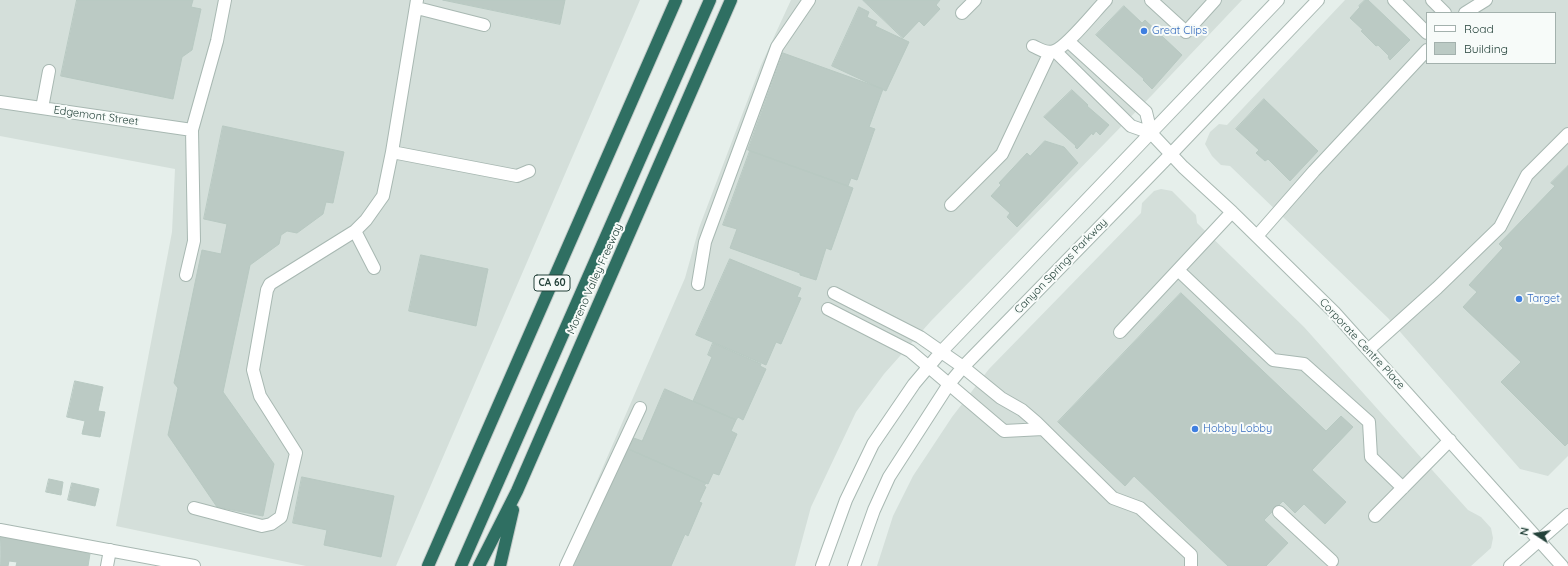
<!DOCTYPE html>
<style>
body{margin:0}
#map{position:relative;width:1568px;height:566px;overflow:hidden;background:#e6efeb;font-family:Quicksand,sans-serif}
canvas{display:block}
.legend{position:absolute;left:1426px;top:12px;width:130px;height:52px;box-sizing:border-box;background:#f7fbf9;border:1px solid #a3b1ad;margin:0;padding:5px 7px;list-style:none;font-size:12px;color:#24423a}
.legend li{display:flex;align-items:center;gap:8px;height:20px}
.legend b{width:20px;border:1px solid #a3b1ad}
.north{position:absolute;left:1516px;top:514px;width:40px;height:40px;-webkit-text-stroke:3px #f7fbf9;paint-order:stroke;rotate:282deg;font-size:11px;font-weight:700;line-height:16px;text-align:center;color:#24423a}
.north::after{content:'';display:block;margin:auto;width:14px;height:18px;background:#24423a;clip-path:polygon(50% 0,100% 100%,50% 72%,0 100%)}
</style>
<div id="map">
<canvas width="1568" height="566"></canvas>
<ul class="legend">
<li><b style="height:5px;background:#fff"></b>Road</li>
<li><b style="height:11px;background:#bbcac4"></b>Building</li>
</ul>
<div class="north">N</div>
</div>
<script>
const ctx = document.querySelector('canvas').getContext('2d');
ctx.lineJoin = 'round';
function fillPath(path, color) { ctx.fillStyle = color; ctx.fill(path, 'evenodd'); }
function stroke(path, color, width, dash) { ctx.strokeStyle = color; ctx.lineWidth = width; ctx.lineCap = dash ? 'butt' : 'round'; ctx.setLineDash(dash || []); ctx.stroke(path); }
function write(font, color, halo, rows, align = 'center') {
  ctx.font = font + ' Quicksand,sans-serif'; ctx.lineWidth = 4; ctx.setLineDash([]); ctx.textBaseline = 'middle'; ctx.strokeStyle = halo; ctx.fillStyle = color; for (const [text, x, y, turn = 0] of rows) {
    ctx.save(); ctx.translate(x, y); ctx.rotate((+turn || 0) * Math.PI / 180); ctx.textAlign = isNaN(turn) ? turn : align; if (halo) ctx.strokeText(text, 0, 0); ctx.fillText(text, 0, 0); ctx.restore();
  }
}
fillPath(new Path2D(`
 M0,0h640l-244,566h-90l-190,-40 56,-294 3,-63 -175,-33z
 M791,0h451l-89,94 -222,227 -47,53 -28,38 -45,95 -16,59h-235l125,-288 14,-50 62,-163z
 M1345,0h223v456l-20,20 -28,-7 -132,-151 -158,-152 -9,-1 -9,-9 -7,-12 5,-12 9,-8 8,1zM1427,13h128v50h-128z
 M1161,189l11,2 24,24 1,8 107,104 164,183 13,7 10,11 2,10 -2,10 -20,18h-594l16,-50 20,-40 39,-59 37,-48 152,-156 1,-10 12,-12z`), '#d4dfda');
const building = new Path2D(`
 M77,0h116l-2,7 10,2 -9,41 -10,7 -9,42 -112,-23z
 M443,0h122l-5,24z
 M863,0h77l-4,5 4,4 -16,17 -5,-5 -16,17z
 M1365,0h3l42,40 -20,20 -2,-3 1,-1 -11,-11 -2,1 -15,-15 2,-1 -13,-12 10,-11 -1,-1z
 M1124,6l18,17 3,-3 37,35 -30,34 -9,-9 1,-1 -48,-44z
 M859,7l10,5 -2,5 10,5 -2,4 34,16 -23,49 -54,-25z
 M783,53l100,36 -14,38 6,2 -1,2 -17,49 -6,-2 -3,8 -100,-36z
 M1072,90l16,15 -1,1 22,19 -9,10 -4,-4 -3,4 -1,-2 -15,16 -2,-2 1,-1 -32,-29z
 M1264,99l54,52 -28,30 -22,-22 -3,2 -9,-8 3,-3 -23,-21z
 M223,126l121,26 -11,51 -7,-1 -3,12 -26,19 -10,-2 -6,4 -2,9 -29,21 -27,127 51,72 -11,52 -46,-9 -49,-72 10,-47 -4,-5 28,-133 19,4 6,-30 -23,-5z
 M1045,141l19,6 14,16 -61,64 -10,-10 3,-4 -19,-17 10,-11 -2,-2 28,-30 3,3z
 M750,151l103,37 -22,62 -5,-2 -10,32 -16,-5v-2l-70,-25 7,-19 -14,-4z
 M1568,166v277l-3,3 -64,-64 20,-20 -58,-55 14,-15 -8,-7 34,-37 -4,-4 56,-58 -4,-3z
 M421,255l67,14 -12,57 -67,-15z
 M730,259l71,29 -4,9 4,1 -20,46 -5,-2 -10,23 -70,-30z
 M1181,293l145,138 15,-15 12,11 -41,43 34,32 -21,22 -21,-20 -9,9 -12,-12 -19,19 24,23 -22,23h-38l-94,-90 -9,10 -67,-64z
 M713,343l48,21 -1,2 6,3 -23,51 -5,-3 -2,3 -43,-19 19,-44 -4,-2z
 M75,381l28,6 -5,24 7,1 -5,25 -18,-3 3,-13 -18,-4z
 M665,389l71,31 -5,11 6,3 -18,41 -6,-2 -5,11 -82,-36 5,-11 11,4z
 M626,448l80,35 -2,3 2,1 -7,15 3,1 -14,33 -3,-2 -14,32h-97z
 M302,477l92,19 -13,61 -57,-12 3,-15 -34,-7z
 M49,479l14,3 -2,13 -15,-3z
 M72,483l27,6 -4,17 -27,-6z
 M1,535l78,15 -1,1 12,3 -2,12h-72l1,-4 -8,-1 -1,5h-8z`);
fillPath(building, '#bbcac4');
stroke(building, '#b8c9c2', 1);
const minor = new Path2D(`
 M1151,0l35,32 29,-32
 M1394,0l33,33
 M1432,0l13,13
 M417,8l67,17
 M962,13l13,-13
 M1465,13l21,-13
 M1068,41l78,71 5,21 32,34 49,45 102,100 228,254
 M1033,46c7,3 13,8 21,5 12,-3 42,-41 52,-51
 M1055,51l76,75 20,7
 M0,102l192,28
 M42,108l7,-37
 M392,152l125,24 12,-5
 M951,205l51,-51 48,-102
 M355,231l19,37
 M1257,236l57,-65 113,-121
 M1178,270l95,90 31,4 65,58 2,35 32,31
 M186,275l8,-34 -2,-111 25,-89 8,-41
 M698,284l7,-42 72,-195 32,-47
 M834,293l86,44 43,30 38,31 21,12 14,12 77,76 27,10 51,47v11
 M828,309l82,42 94,80 39,-2
 M1120,332l112,-120
 M1368,350l69,-62 63,-61 27,-52 41,-41
 M194,508l68,18 9,-2 10,-7 15,-64 -36,-57 -7,-26 14,-80 3,-6 85,-53 11,-11 17,-24 9,-44 25,-152
 M1279,512l53,49
 M1375,516l75,-76
 M0,530l194,36
 M107,566l3,-16
 M566,566l74,-158
 M822,566l24,-66 27,-56 41,-60 27,-32 337,-352
 M854,566l20,-56 15,-33 60,-93 14,-17 208,-213 147,-154
 M1510,566l58,-51`);
const highway = new Path2D(`
 M428,566l248,-566
 M461,566l249,-566
 M479,566l38,-75 214,-491
 M500,566l13,-56`);
stroke(minor, '#a8b8b2', 14);
stroke(highway, '#c2cac8', 14);
stroke(minor, '#fff', 12);
stroke(highway, '#2f6f62', 12);
for (const [x, y, r, color] of [
 [1144,31,4,"#3f7fe0"],
 [1519,299,4,"#3f7fe0"],
 [1195,429,4,"#3f7fe0"]
]) { const dot = new Path2D(); dot.arc(x, y, r, 0, 2 * Math.PI); ctx.fillStyle = color; ctx.fill(dot); stroke(dot, '#f7fbf9', 1.5); }
for (const [x, y, w] of [
 [552,283,36]
]) { const box = new Path2D(); box.roundRect(x - w / 2, y - 8, w, 16, 3); ctx.fillStyle = '#f7fbf9'; ctx.fill(box); stroke(box, '#24423a', 1); }
write('bold 10px', '#24423a', null, [
 ["CA 60",552,283]
]);
write('11px', '#366cbe', '#f7fbf9', [
 ["Great Clips",1152,31],
 ["Target",1527,299],
 ["Hobby Lobby",1203,429]
], 'left');
write('11px', '#24423a', '#f7fbf9', [
 ["Edgemont Street",96,116,8],
 ["Canyon Springs Parkway",1061,266,-46],
 ["Moreno Valley Freeway",595,279,-66],
 ["Corporate Centre Place",1362,344,47]
]);
</script>
